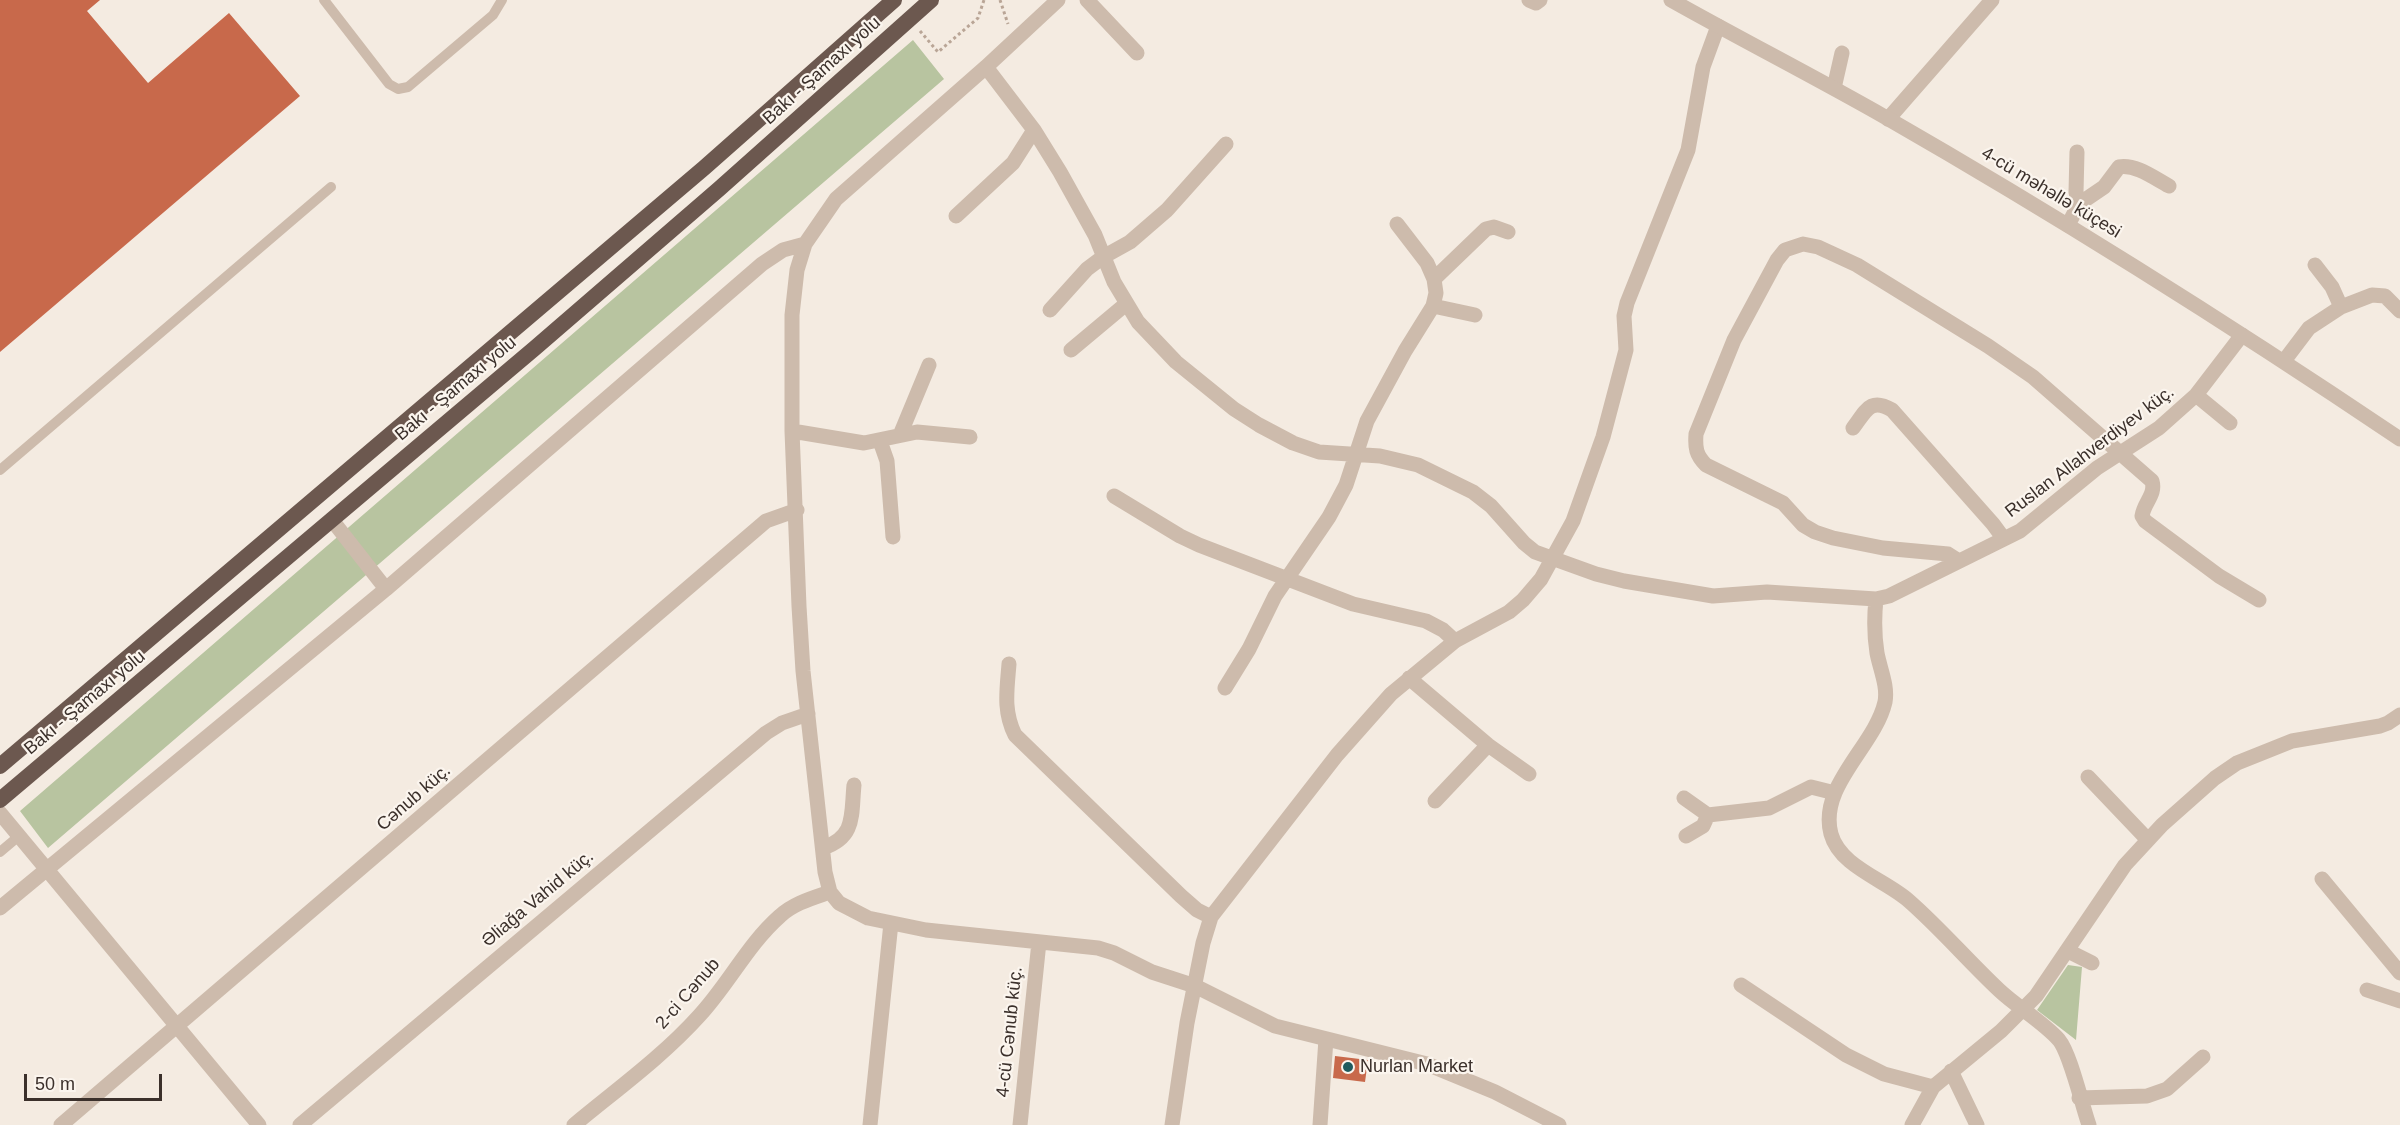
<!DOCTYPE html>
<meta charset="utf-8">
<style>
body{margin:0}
#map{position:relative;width:2400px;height:1125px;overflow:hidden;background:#f4ebe1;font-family:Helvetica,sans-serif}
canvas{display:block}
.scale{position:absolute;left:24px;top:1074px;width:138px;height:27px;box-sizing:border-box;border:3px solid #3b302b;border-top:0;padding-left:8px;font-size:18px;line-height:21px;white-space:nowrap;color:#3b302b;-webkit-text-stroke:4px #fbf5ee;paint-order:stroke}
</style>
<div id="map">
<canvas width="2400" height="1125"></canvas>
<div class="scale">50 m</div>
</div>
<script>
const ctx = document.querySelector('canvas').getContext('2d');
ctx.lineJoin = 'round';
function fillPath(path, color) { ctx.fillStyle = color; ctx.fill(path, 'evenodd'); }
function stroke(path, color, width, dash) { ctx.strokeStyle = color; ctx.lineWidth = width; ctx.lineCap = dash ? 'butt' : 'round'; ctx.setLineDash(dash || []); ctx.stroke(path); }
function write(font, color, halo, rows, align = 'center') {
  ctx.font = font + ' Helvetica,sans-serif'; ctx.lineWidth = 4.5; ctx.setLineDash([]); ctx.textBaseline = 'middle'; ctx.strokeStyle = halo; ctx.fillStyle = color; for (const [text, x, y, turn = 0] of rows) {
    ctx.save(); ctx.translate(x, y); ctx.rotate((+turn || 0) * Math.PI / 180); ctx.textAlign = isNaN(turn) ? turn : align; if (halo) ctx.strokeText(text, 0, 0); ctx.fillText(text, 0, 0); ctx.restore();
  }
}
fillPath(new Path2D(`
 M913,40l31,39 -896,769 -28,-37z
 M2068,965l14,2 -6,73 -39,-30z`), '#b8c4a0');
fillPath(new Path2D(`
 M0,0h100l-13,11 61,72 81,-70 71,83 -300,256z
 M1335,1056l33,4 -3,22 -32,-4z`), '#c8694b');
stroke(new Path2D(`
 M1000,0l8,24
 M920,31l18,21 40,-34 6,-18`), '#b9a596', 3, [3, 3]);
stroke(new Path2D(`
 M324,0l65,84 9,5 10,-2 85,-72 9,-15
 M0,470l331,-283
 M0,852l19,-16`), '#cdbbac', 10);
stroke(new Path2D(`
 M1058,0l-72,67 -150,132 -31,45 -8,26 -5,45v116l7,175 4,65 22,201 5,20 9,11 29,15 58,12 172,18 16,5 38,19 43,14 80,40 152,38 68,28 64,33
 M1087,0l50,53
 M1529,0l7,3 4,-3
 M986,67l48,63 26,42 35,63 19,47 24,40 38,40 58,47 25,16 34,18 26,9 61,4 38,9 55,27 18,14 33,37 11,9 61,22 28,7 89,15 54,-4 109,7 13,-3 131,-65 77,-63 62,-40 37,-33 46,-60
 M1834,88l8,-35
 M1888,119l104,-119
 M2079,204l25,-17 15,-20c17,-3 35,11 50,19
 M956,216l57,-53 21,-33
 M2068,225l11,-21 -3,-12 1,-40
 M2315,265l17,22 9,20
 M1434,279l52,-50 8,-2 14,5
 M1433,306l42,9
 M1050,310l37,-41 16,-12 27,-15 37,-32 59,-66
 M1071,350l55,-46
 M2284,361l25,-33 32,-21 31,-12 13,1 15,15
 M2196,395l34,28
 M1853,428c13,-17 17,-31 39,-18l101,114 11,15
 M792,431l72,12 53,-11 53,5
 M900,435l29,-70
 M880,441l7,20 6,76
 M1114,496l66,40 19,9 154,59 73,17 17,9 12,11
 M332,520l54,69
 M1959,561l-11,-7 -65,-6 -50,-10 -18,-6 -12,-7 -20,-22 -77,-38c-10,-10 -11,-17 -10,-31l38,-94 43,-80 8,-10 18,-6 15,3 39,18 131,81 45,31 119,104c4,14 -8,21 -10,35l3,5 74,55 40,24
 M1876,599c-2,19 -2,35 1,54 3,16 11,33 8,49 -10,44 -67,84 -54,132 9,33 55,46 78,67 32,28 59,60 90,89 18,17 44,32 60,50 11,13 23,65 30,85
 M1009,664c-2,26 -6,47 6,71l166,161 16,14 14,7
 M1409,678l79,67 41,29
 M1225,688l24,-39 26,-53 54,-79 17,-32 21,-64 38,-70 28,-45 3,-13 -2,-14 -7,-16 -30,-39
 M2088,777l60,63
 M1684,798l24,17
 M1435,801l53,-56
 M0,813l259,312
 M1686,836l17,-10 5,-11 61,-7 42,-21 24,6
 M823,848c33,-11 28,-33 31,-63
 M2322,879l78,94
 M0,908l386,-319 376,-325 21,-14 22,-6
 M2068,951l24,12
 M1741,985l105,70 38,19 49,13
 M2367,990l33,11
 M1951,1071l26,54
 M2079,1098l68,-2 20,-7 36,-32
 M61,1125l705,-604 31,-11
 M300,1125l466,-392 16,-10 26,-9
 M574,1125c42,-35 88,-68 125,-109 29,-31 49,-72 81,-100 14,-13 33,-18 50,-24
 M870,1125l21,-202
 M1020,1125l19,-183
 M1172,1125l15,-102 16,-80 8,-26 126,-162 54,-61 64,-53 54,-29 14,-12 18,-21 32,-58 30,-84 23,-87 -2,-34 3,-13 61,-153 15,-83 15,-41
 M1320,1125l6,-86
 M1912,1125l21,-38 68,-56 35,-35 89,-131 37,-40 53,-47 22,-15 55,-22 88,-15 8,-3 12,-8`), '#cdbbac', 15);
stroke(new Path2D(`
 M1671,0c71,40 144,77 214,117 176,101 347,209 515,322`), '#cdbbac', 15);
stroke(new Path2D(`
 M0,766l704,-598 190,-168
 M0,800l535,-452 184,-159 212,-189`), '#6c584f', 16);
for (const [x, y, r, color] of [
 [1348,1067,6,"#1f5a5e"]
]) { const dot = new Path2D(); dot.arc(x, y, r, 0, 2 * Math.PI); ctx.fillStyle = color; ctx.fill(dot); stroke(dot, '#fbf5ee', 2); }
write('18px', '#3b302b', '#fbf5ee', [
 ["Bakı - Şamaxı yolu",822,71,-42],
 ["4-cü məhəllə küçesi",2051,193,31],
 ["Bakı - Şamaxı yolu",456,389,-40],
 ["Ruslan Allahverdiyev küç.",2090,452,-37],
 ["Bakı - Şamaxı yolu",85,703,-40],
 ["Cənub küç.",414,798,-41],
 ["Əliağa Vahid küç.",538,899,-40],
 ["2-ci Cənub",688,994,-49],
 ["4-cü Cənub küç.",1010,1032,-84]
]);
write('18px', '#3b302b', '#fbf5ee', [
 ["Nurlan Market",1360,1067]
], 'left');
</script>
